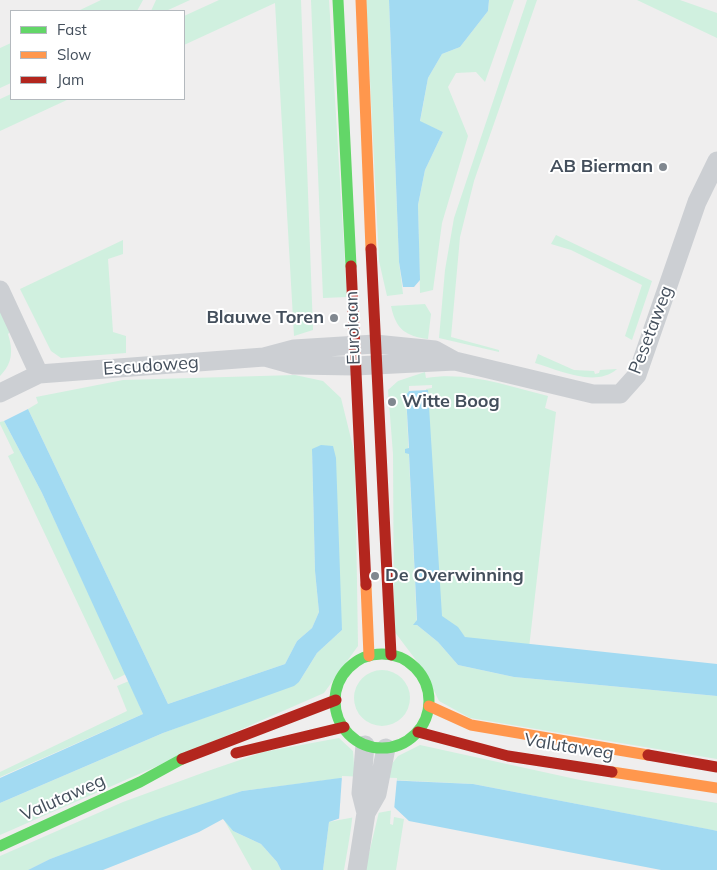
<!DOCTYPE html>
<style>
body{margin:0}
#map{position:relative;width:717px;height:870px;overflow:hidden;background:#efeeee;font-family:Mulish,sans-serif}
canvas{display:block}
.legend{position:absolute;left:10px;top:10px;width:175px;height:90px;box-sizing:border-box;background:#fff;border:1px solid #b4b9be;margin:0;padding:6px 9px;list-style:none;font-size:15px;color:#444f5c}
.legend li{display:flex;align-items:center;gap:10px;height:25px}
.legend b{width:25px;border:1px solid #b4b9be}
</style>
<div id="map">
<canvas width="717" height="870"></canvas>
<ul class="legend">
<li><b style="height:6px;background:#63d668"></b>Fast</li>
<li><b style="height:6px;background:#ff974d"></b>Slow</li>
<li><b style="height:6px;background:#b3261e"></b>Jam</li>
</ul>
</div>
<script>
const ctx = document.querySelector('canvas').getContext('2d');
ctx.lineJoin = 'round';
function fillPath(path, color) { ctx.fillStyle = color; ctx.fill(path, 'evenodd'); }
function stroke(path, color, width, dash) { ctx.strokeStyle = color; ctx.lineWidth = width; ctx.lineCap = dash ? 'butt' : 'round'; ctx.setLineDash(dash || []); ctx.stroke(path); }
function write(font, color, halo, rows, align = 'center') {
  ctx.font = font + ' Mulish,sans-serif'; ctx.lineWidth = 4; ctx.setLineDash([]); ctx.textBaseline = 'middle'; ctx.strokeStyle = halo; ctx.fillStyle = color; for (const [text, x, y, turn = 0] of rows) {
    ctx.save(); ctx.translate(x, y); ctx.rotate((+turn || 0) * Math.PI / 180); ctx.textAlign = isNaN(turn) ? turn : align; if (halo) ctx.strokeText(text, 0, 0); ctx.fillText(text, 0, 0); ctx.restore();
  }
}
fillPath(new Path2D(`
 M101,0h42l-6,11h-59z
 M156,0h34l-24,11h-15z
 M219,0h82l12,330 -19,6 -19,-333 -91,42v-29z
 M311,0h18l18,297 -24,1z
 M366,0h23l10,262 4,32 -16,2 -8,-35z
 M489,0h25l-29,82 -9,-10 -20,1 -8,14 20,49 -26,87 -9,67 -13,3 -2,-88 7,-35 18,-38 -23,-10 8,-44 14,-24 18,-7 28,-36z
 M527,0h10l-63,181 -14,56 -9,100 48,13v2l-60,-14 6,-68 9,-52z
 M637,0h43l37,13v25z
 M11,43v40l-11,5v-40z
 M11,94v5h58l-69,32v-32z
 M556,235l96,46 -20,59 -7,-4 17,-51 -71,-35 -20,-6z
 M123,240v14l-15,5 5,73 13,4v17l-65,5 -10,-7 -31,-62z
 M0,304l12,26 -4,4c5,16 5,29 -8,42z
 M425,304l6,10 -3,25c-22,-3 -32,-9 -37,-33z
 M538,354l36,16 20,1 1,3 4,-1 1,-3 17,-1c-22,19 -58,1 -82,-6z
 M425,372l1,6c42,-7 82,8 122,18l-3,12 11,4 -27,236 -60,-8 -31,-24 -12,-227 6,-1v-3l-23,1v5l-3,4 11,230 21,17 20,23 56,12 203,19v63l-247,-41 -31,-17 -14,-29 -31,-41 -1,-177 -5,-64 10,-9z
 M295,375l28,6 18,17 14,57 3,191 -34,47 -324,142v-32l163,-70 136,-51 18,-29 25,-23 -30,-180 3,121 4,41 -7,16 -15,13 -12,23 -117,40 -140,-295 10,-6 -2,-6 87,-17z
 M4,421l38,72 84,181 -12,6 -106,-224 6,-3 -14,-29v-2z
 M354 698a28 28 0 1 1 56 0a28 28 0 1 1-56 0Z
 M129,681l14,33 -143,63v-5l127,-61 -10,-25z
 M339,738l14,13c4,45 -1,75 -9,119h-21l6,-48 10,-2 4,-42 -101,13 -192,68 -22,11h-28v-14l123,-54 82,-30 58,-20z
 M420,745l160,35 137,23v28l-244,-47 -80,-4 -3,44 3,1 1,-8 10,2 -8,51h-31l25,-104 8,-10z
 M223,818l10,13 28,13 16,18 4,8h-29z`), '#d0f0df');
fillPath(new Path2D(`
 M389,0h100l-1,11 -28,36 -18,7 -14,24 -8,43 23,11 -18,38 -7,35 2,75 -6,7h-11l-4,-25z
 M428,390l14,226 16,11 7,10 252,27v32l-203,-19 -56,-12 -20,-23 -21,-17h-4l4,-5 -8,-166 -4,-1v-4l4,-1 -3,-53 3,-4z
 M28,409l140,295 117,-40 12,-23 15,-13 7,-16 -4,-41 -3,-122 9,-4 12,1 3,12 6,172 -25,23 -18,29 -5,4 -131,47 -163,70v-25l143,-64 -101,-221 -38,-72z
 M340,778l133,6 240,46 4,1v39h-56l-252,-49 -15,-14 -39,6 -26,9 -6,48h-42l-4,-8 -16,-18 -28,-13 -10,-12 -24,13 -96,38h-75l22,-11 110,-41 82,-27z`), '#a2daf2');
fillPath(new Path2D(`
 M342,776l55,2 -3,32 -55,10z`), '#efeeee');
stroke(new Path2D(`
 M0,290l39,84
 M265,357l29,8 61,1 100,-5
 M0,393l39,-19 225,-17 30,-8 81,-5 60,6 20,11 138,33h27l17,-19 60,-173 20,-41
 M365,745l-4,48 5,20
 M357,870l9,-57 11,-19 9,-46`), '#cccfd3', 19);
stroke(new Path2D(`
 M338,0l13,266
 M335 701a47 47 0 1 1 94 0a47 47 0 1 1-94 0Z
 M0,846l140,-64 42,-23`), '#63d668', 11);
stroke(new Path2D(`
 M361,0l10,249
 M366,585l3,71
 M429,706l42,19 177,30
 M612,772l105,16`), '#ff974d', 11);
stroke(new Path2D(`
 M371,249l20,406
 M351,266l15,319
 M418,732l90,24 104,16
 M236,753l108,-26
 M648,755l69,12
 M182,759l154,-59`), '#b3261e', 11);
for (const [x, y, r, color] of [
 [663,167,5,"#80878f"],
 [334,318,5,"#80878f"],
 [392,402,5,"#80878f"],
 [375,576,5,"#80878f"]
]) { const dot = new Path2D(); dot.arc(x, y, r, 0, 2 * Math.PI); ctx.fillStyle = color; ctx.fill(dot); stroke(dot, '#fff', 2); }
write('bold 18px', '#444f5c', '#fff', [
 ["AB Bierman",653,167],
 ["Blauwe Toren",324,318],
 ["Witte Boog",402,402,"left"],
 ["De Overwinning",385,576,"left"]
], 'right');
write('18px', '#444f5c', '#fff', [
 ["Eurolaan",353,328,-92],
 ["Pesetaweg",651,330,-69],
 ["Escudoweg",151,366,-4],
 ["Valutaweg",569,747,9],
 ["Valutaweg",63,798,-24]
]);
</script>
